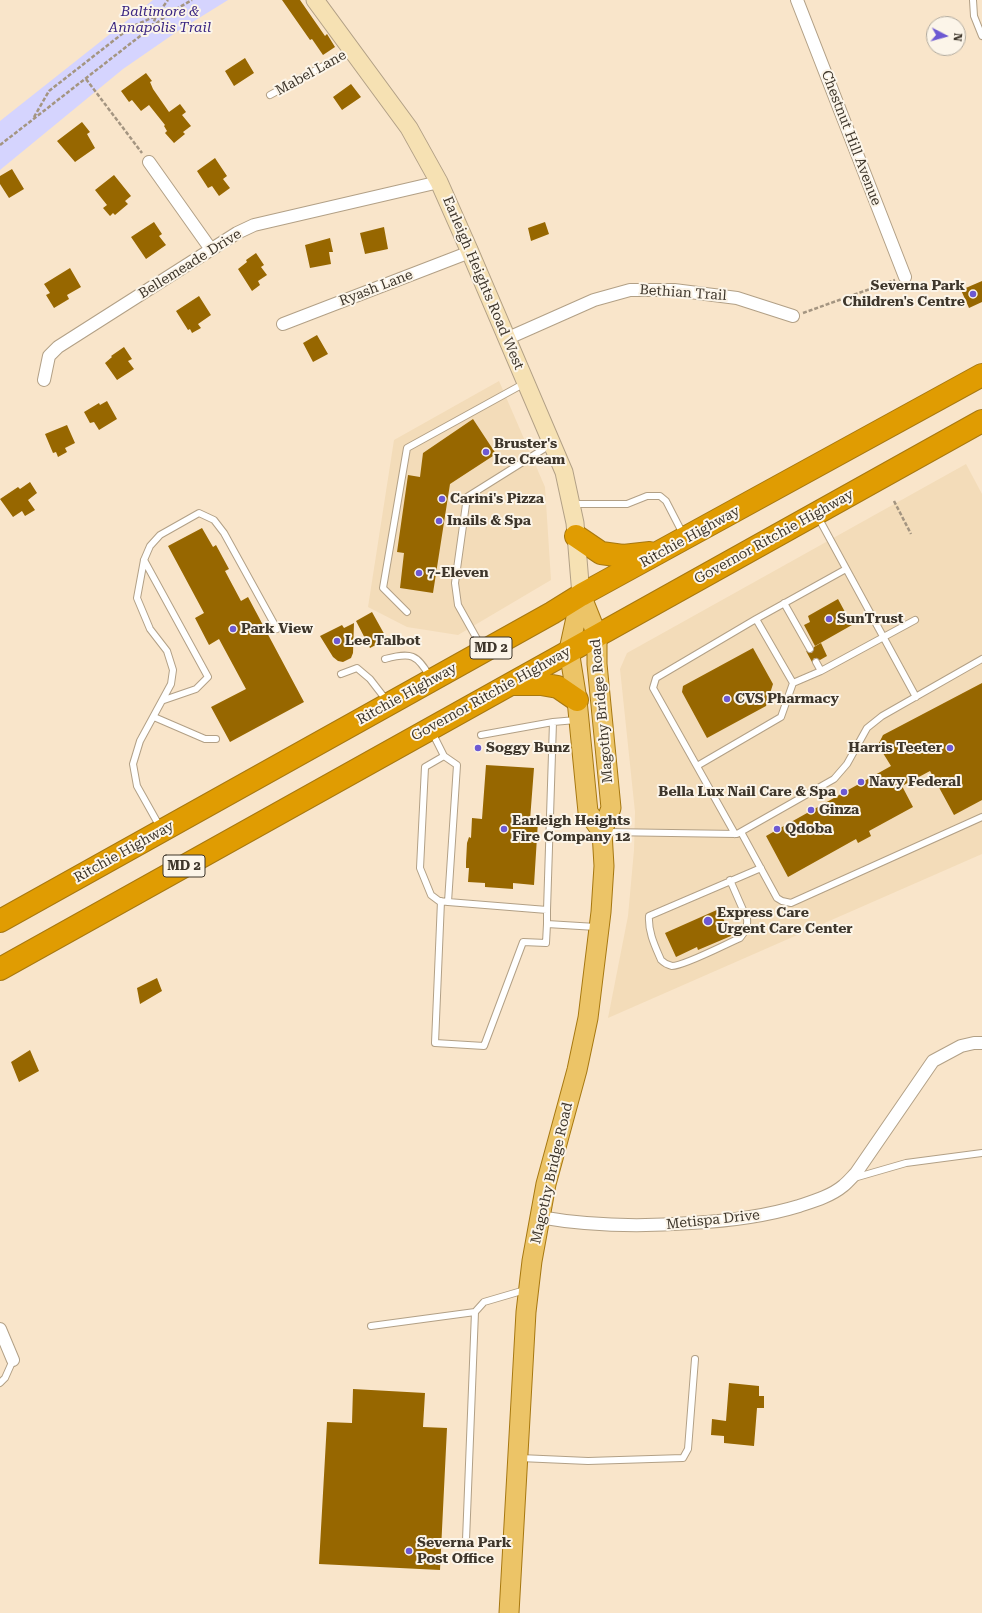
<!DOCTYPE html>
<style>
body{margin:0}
#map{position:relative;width:982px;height:1613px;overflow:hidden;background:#f9e5ca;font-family:"Roboto Serif",serif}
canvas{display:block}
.north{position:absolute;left:926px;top:16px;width:40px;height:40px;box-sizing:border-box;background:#fcf5e9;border:1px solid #b0a99d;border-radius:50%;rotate:96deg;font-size:11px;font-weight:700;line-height:16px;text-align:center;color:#3e362b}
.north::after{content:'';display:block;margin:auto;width:14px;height:18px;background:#6d59d2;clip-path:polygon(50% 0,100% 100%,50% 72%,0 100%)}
</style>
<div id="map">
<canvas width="982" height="1613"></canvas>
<div class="north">N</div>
</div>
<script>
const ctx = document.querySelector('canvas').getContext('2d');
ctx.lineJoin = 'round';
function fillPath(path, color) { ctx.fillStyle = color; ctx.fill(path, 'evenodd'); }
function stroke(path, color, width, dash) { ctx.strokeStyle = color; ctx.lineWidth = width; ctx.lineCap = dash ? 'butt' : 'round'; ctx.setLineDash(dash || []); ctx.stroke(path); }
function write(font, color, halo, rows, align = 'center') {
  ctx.font = font + ' "Roboto Serif",serif'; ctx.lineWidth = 4; ctx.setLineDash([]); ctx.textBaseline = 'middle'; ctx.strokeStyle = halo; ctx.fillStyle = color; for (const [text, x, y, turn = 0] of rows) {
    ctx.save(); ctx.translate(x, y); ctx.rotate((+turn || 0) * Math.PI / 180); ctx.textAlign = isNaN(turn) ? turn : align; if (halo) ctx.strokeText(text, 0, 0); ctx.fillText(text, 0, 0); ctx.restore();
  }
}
fillPath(new Path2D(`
 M499,381l46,106 6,93 -93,55 -51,-8 -39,-20 26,-167z
 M966,464l16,30v360l-374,164 20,-102 6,-66 1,-38 -15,-143 7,-16z`), '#f3dcb9');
fillPath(new Path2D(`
 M153,0h75l-50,31 -55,38 -123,101v-49z`), '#d5d4fe');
fillPath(new Path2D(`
 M282,0h18l25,36 2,-2 8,13 -12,8 -11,-16 -2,1z
 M245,58l9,15 -20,13 -9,-15z
 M146,73l6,8 -2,1 3,7 16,23 11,-8 6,8 -4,3 9,11 -8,6 2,2 -11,9 -9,-10 2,-2 -3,-5 1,-1 -16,-20 -8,6 -9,-11 -3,2 -8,-11z
 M351,84l10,13 -19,13 -9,-13z
 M82,122l8,10 -3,2 8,14 -20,14 -18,-21z
 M215,158l12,18 -4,3 7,9 -11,8 -7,-10 -4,2 -11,-17z
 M12,169l12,20 -15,9 -9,-14v-8z
 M114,175l17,21 -6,5 3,3 -13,11 -2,-2 -3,3 -7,-8 4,-3 -12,-15z
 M154,222l8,12 -3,2 7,9 -20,14 -15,-22z
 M545,222l4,12 -18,7 -3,-13z
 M384,227l4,22 -23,5 -5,-21z
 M330,238l3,14h-4l2,12 -21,4 -5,-23z
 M256,253l8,12 -3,2 6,8 -9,6 2,4 -8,6 -14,-22 9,-7 -1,-2z
 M70,268l11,19 -14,8 2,4 -15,9 -8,-13 4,-2 -6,-9z
 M982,281v21l-13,6 -8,-18z
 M199,296l12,19 -13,9 3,4 -9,5 -2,-4 -2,1 -12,-19z
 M317,335l11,19 -15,8 -10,-19z
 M124,347l8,12 -4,2 6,8 -17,11 -12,-17 7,-6 -1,-1z
 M107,401l10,18 -18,11 -5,-8 -4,1 -6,-11 15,-9 1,2z
 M473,419l23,35 -46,30 -17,109 -33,-5 4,-35 -7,-1 11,-77 12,2 3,-24z
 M67,425l8,18 -10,5 2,4 -9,5 -2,-5 -3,1 -8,-19z
 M30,482l7,11 -9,7 7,10 -10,6 -3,-5 -9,6 -13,-18 18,-12 2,2z
 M202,528l11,19 3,-2 13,24 -4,2 16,30 7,-4 56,105 -74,40 -19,-35 35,-18 -27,-50 -10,6 -14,-27 9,-5 -36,-67z
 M838,599l14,26 -37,21 -11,-21 6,-3 -2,-6z
 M372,612l15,27 -17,9 -14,-27z
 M354,623l-1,30 -2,5 -8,4 -5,-1 -5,-4 -13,-21 22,-11 2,3z
 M821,643l6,13 -7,4 -6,-2 -2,4 -6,-11 6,2 2,-6z
 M753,648l20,36 -7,22 -59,32 -25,-46 1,-6z
 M982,683v117l-28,15 -24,-44 -28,15 11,21 -44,24 2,5 -13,7 -2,-4 -68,38 -22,-41 125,-70 -13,-21 5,-10z
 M486,765l48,3 -4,52 8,1 -4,64 -21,-2v6l-28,-2v-4l-17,-1 1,-14h-3v-6l1,-19 2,-6 2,1 1,-20 10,1z
 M719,909l12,27 -33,14 -1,-3 -21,10 -11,-24z
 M157,978l5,13 -22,13 -3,-16z
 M30,1050l9,21 -20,11 -8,-20z
 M729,1383l30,3v10h5v12h-7l-3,38 -30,-3v-7l-13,-1 1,-16 14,2z
 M353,1389l72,4 -2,34 24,1 -7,142 -121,-6 8,-142 25,1z`), '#976700');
const lane = new Path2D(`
 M973,0l1,16 8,20
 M270,95l81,-44
 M573,504h54l20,-8h13l6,5 17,33
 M818,517l98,180
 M144,560l64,117 -12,12 -32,11
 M784,603l26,46
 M407,612l-24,-24 24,-140 118,-65
 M756,619l37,64
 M482,648l-24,-43 -3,-22 12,-86 83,-52
 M385,659c26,-7 32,-5 45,18
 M816,662l5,9
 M341,674l16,-6 13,11 17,22
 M154,717l51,22h11
 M432,732l12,24
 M481,735l72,-13
 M697,766l84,-49 12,-34 28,-12 94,-51
 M160,827l-23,-41 -4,-22 7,-23 31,-57 2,-14 -6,-19 -17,-22 -13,-31 7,-38 6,-14 10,-11 39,-22 15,7 10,13 53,96
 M606,832l131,2 97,-55 13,-15 20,-36 15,-12 100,-57
 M741,832l36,66 5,3 9,2 191,-86
 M735,834l-82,-146 3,-10 100,-59 90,-50
 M730,880l17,39c1,8 -2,13 -7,19 -14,6 -56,28 -68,28 -5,-1 -8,-3 -11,-6 -6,-14 -13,-28 -12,-44l112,-48
 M441,901l-6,142 49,3 39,-104 23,1 1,-19
 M448,902l9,-137 -13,-9 -19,11 -5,101 11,27 8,6 9,1 99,8v14l49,3
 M547,910l6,-188 23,-2
 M854,1178l52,-15 76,-10
 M371,1326l104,-14
 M0,1383l5,-5 8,-18
 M520,1458l68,3 95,-3 5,-9 7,-90
 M466,1540l9,-228 9,-10 41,-12`);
const street = new Path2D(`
 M797,0l108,277
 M149,162l61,86
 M283,324l187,-72
 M506,339l88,-39 36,-10h44l63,8 56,18
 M44,380l5,-24 9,-9 179,-114 17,-8 185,-43
 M539,1217c51,9 100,10 152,6 37,-2 72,-6 108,-17 15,-5 32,-10 44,-20 5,-4 9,-9 13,-13l77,-112 28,-15 13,-3h8
 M0,1329l13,31`);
const secondary = new Path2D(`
 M315,0l94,128 30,54 31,70 94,220 11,51 6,72`);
const primary = new Path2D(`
 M581,595l-12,55 8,50 11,112 14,20
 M509,1613l17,-301 6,-51 14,-77 31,-114 11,-52 13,-106 3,-46 -2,-34 9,-24 -14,-144v-29l-16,-40`);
const highway = new Path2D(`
 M576,536l25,17 22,3 27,-3
 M511,684h30l17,3 19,13
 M0,921l552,-308 29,-18 401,-220
 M0,969l982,-548`);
stroke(lane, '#b2a086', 8);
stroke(street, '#b2a086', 14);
stroke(secondary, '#b2a086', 19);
stroke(primary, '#a77810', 21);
stroke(highway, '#a77810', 24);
stroke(new Path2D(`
 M152,27l4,-11 12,-16
 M86,79l56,74
 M34,117l15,-26 82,-64 25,-11
 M0,145l171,-133 21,-12
 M803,313l92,-33
 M894,501l17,33`), '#a49581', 2.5, [4, 2]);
stroke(lane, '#fff', 6);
stroke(street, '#fff', 12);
stroke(secondary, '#f6e1b3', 17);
stroke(primary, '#ecc467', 19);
stroke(highway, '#e09c02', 22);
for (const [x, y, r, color] of [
 [973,294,4,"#6d59d2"],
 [486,452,4,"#6d59d2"],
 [442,499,4,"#6d59d2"],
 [439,521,4,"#6d59d2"],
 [419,573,4,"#6d59d2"],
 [829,619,4,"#6d59d2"],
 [233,629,4,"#6d59d2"],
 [337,641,4,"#6d59d2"],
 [727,699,4,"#6d59d2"],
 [478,748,4,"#6d59d2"],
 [950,748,4,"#6d59d2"],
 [861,782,4,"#6d59d2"],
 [844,792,4,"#6d59d2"],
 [811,810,4,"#6d59d2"],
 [504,829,4,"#6d59d2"],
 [777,829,4,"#6d59d2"],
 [708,921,5,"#6d59d2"],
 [409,1551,4,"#6d59d2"]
]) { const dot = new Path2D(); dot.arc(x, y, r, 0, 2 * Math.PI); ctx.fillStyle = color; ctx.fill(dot); stroke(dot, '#fcf5e9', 1.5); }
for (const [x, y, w] of [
 [491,648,42],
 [184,866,42]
]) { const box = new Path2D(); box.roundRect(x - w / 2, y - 11, w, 22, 3); ctx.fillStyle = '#fcf5e9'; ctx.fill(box); stroke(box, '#3e362b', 1); }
write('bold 13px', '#3e362b', null, [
 ["MD 2",491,648],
 ["MD 2",184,866]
]);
write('italic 14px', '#3a2682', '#fcf5e9', [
 ["Baltimore &",160,12],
 ["Annapolis Trail",160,28]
]);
write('14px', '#3e362b', '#fcf5e9', [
 ["Mabel Lane",311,73,-29],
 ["Chestnut Hill Avenue",851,138,69],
 ["Bellemeade Drive",190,264,-32],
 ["Earleigh Heights Road West",483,283,67],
 ["Ryash Lane",376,288,-21],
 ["Bethian Trail",683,293,4],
 ["Ritchie Highway",690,537,-29],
 ["Governor Ritchie Highway",774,537,-29],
 ["Ritchie Highway",407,694,-29],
 ["Governor Ritchie Highway",491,694,-29],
 ["Magothy Bridge Road",602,711,-95],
 ["Ritchie Highway",124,852,-29],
 ["Magothy Bridge Road",552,1173,-77],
 ["Metispa Drive",713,1220,-6]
]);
write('bold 14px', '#3e362b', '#fcf5e9', [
 ["Severna Park",965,286,"right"],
 ["Children's Centre",965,302,"right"],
 ["Bruster's",494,444],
 ["Ice Cream",494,460],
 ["Carini's Pizza",450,499],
 ["Inails & Spa",447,521],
 ["7-Eleven",427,573],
 ["SunTrust",837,619],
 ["Park View",241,629],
 ["Lee Talbot",345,641],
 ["CVS Pharmacy",735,699],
 ["Soggy Bunz",486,748],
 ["Harris Teeter",942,748,"right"],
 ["Navy Federal",869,782],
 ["Bella Lux Nail Care & Spa",836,792,"right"],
 ["Ginza",819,810],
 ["Earleigh Heights",512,821],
 ["Fire Company 12",512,837],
 ["Qdoba",785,829],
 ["Express Care",717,913],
 ["Urgent Care Center",717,929],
 ["Severna Park",417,1543],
 ["Post Office",417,1559]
], 'left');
</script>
